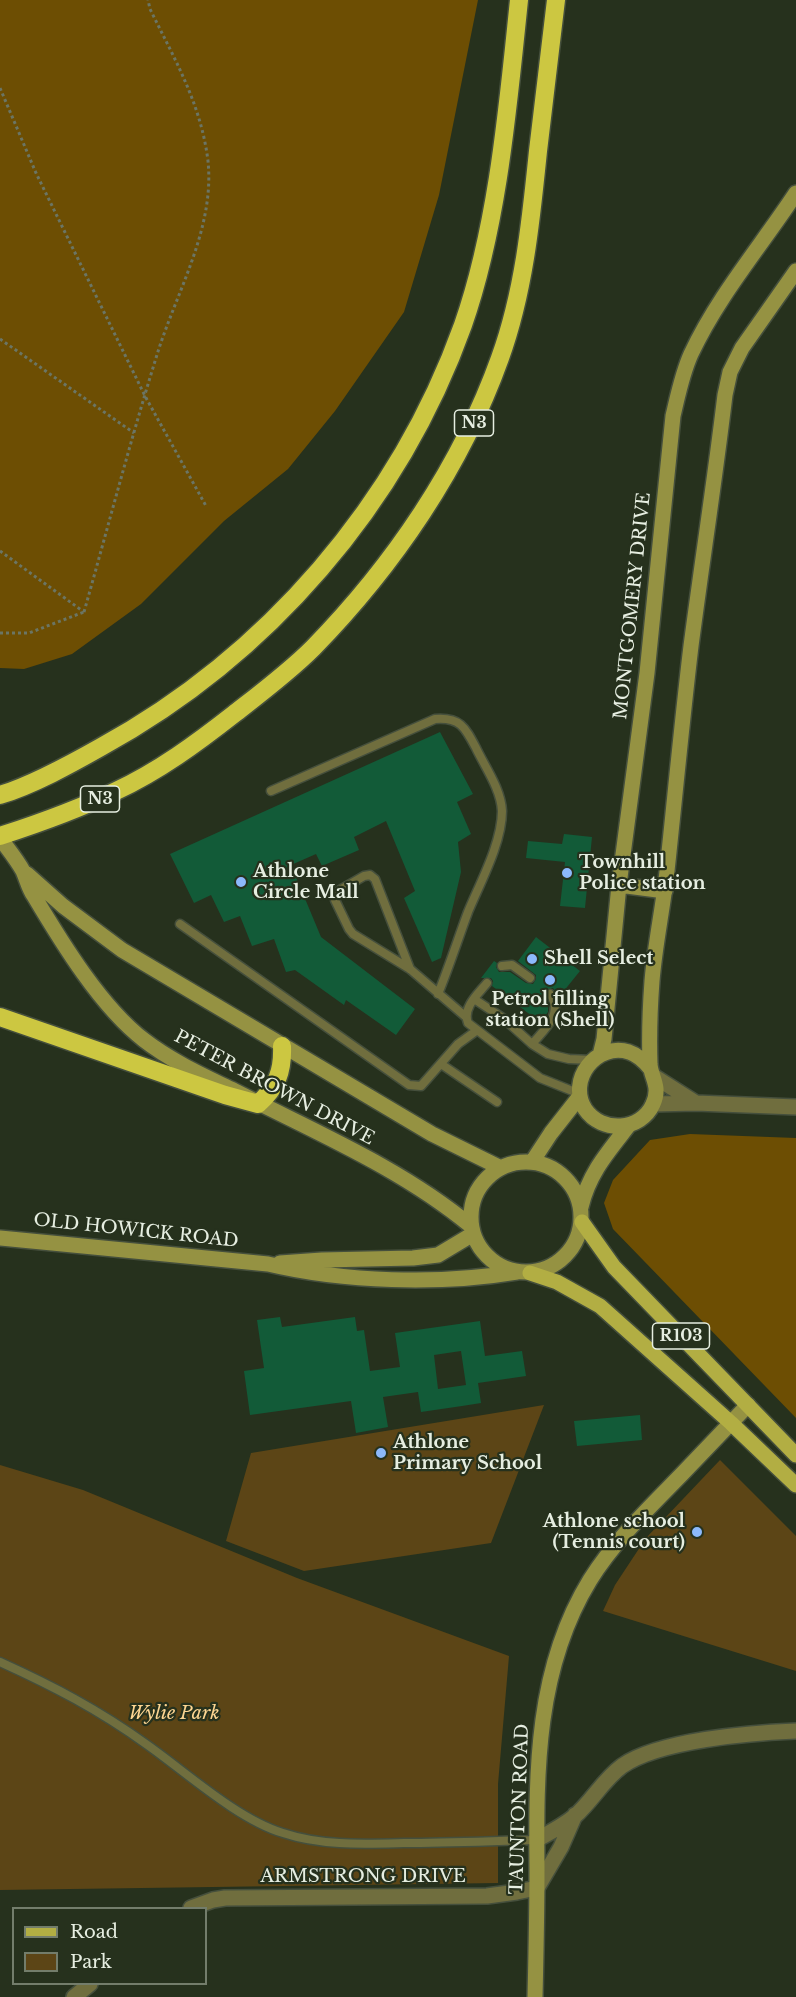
<!DOCTYPE html>
<style>
body{margin:0}
#map{position:relative;width:796px;height:1997px;overflow:hidden;background:#26311d;font-family:"Libre Baskerville",serif}
canvas{display:block}
.legend{position:absolute;left:12px;top:1907px;width:195px;height:78px;box-sizing:border-box;background:#26311d;border:2px solid #737d6b;margin:0;padding:8px 10px;list-style:none;font-size:18px;color:#e6eee1}
.legend li{display:flex;align-items:center;gap:12px;height:30px}
.legend b{width:30px;border:2px solid #737d6b}
</style>
<div id="map">
<canvas width="796" height="1997"></canvas>
<ul class="legend">
<li><b style="height:8px;background:#b2ae43"></b>Road</li>
<li><b style="height:16px;background:#5c4516"></b>Park</li>
</ul>
</div>
<script>
const ctx = document.querySelector('canvas').getContext('2d');
ctx.lineJoin = 'round';
function fillPath(path, color) { ctx.fillStyle = color; ctx.fill(path, 'evenodd'); }
function stroke(path, color, width, dash) { ctx.strokeStyle = color; ctx.lineWidth = width; ctx.lineCap = dash ? 'butt' : 'round'; ctx.setLineDash(dash || []); ctx.stroke(path); }
function write(font, color, halo, rows, align = 'center') {
  ctx.font = font + ' "Libre Baskerville",serif'; ctx.lineWidth = 4.5; ctx.setLineDash([]); ctx.textBaseline = 'middle'; ctx.strokeStyle = halo; ctx.fillStyle = color; for (const [text, x, y, turn = 0] of rows) {
    ctx.save(); ctx.translate(x, y); ctx.rotate((+turn || 0) * Math.PI / 180); ctx.textAlign = isNaN(turn) ? turn : align; if (halo) ctx.strokeText(text, 0, 0); ctx.fillText(text, 0, 0); ctx.restore();
  }
}
fillPath(new Path2D(`
 M544,1405l-53,138 -187,28 -78,-30 25,-88z
 M720,1460l76,76v135l-193,-60 12,-26 31,-47z
 M0,1465l83,25 214,88 212,78 -11,128v99l-498,7z`), '#5c4516');
fillPath(new Path2D(`
 M0,0h478l-39,195 -35,117 -69,99 -47,58 -64,52 -83,83 -69,50 -48,15 -24,-1z
 M690,1134l106,4v280l-183,-189 -9,-26 9,-23 37,-40z`), '#6d4e03');
fillPath(new Path2D(`
 M440,732l33,62 -16,8 14,32 -13,8 3,30 -20,86 -9,4 -28,-64 11,-7 -29,-70 -32,16 5,13 -37,16 -6,-12 -25,11 30,72 94,72 -19,26 -50,-35 -2,5 -49,-35 -9,2 -12,-33 -22,7 -12,-30 -16,6 -13,-27 -17,8 -24,-49z
 M564,834l28,3 -7,71 -25,-2 5,-44 -39,-4 2,-17 34,3z
 M536,937l44,34 -21,26 -6,-9 -8,2 -1,4 4,9v9l-8,10 -48,-36 1,-5 -2,-3h-10l13,-17 3,2 -1,4 3,5h11l16,11 7,1 3,-5v-4l-18,-14z
 M280,1317l2,10 73,-10 2,14 7,-1 6,41 30,-4 -5,-34 85,-12 5,35 37,-5 4,25 -48,7 3,20 -19,3 -41,6 -3,-20 -35,5 5,30 -32,6 -5,-32 -101,14 -6,-44 20,-3 -7,-48zM461,1351l5,34 -28,4 -4,-34z
 M640,1415l2,25 -65,6 -3,-25z`), '#125b38');
const lane = new Path2D(`
 M271,791l164,-72c25,-2 30,8 41,29 9,19 25,41 26,63 0,32 -22,72 -34,101 -10,27 -19,55 -30,82
 M180,924l229,161 12,1 37,-42 18,-13
 M502,966l10,-1 18,13
 M410,969l-35,-90 -5,-4 -6,1 -26,15 -3,9 14,29 4,5 57,35 56,48
 M487,983c-9,11 -25,25 -19,40l72,55 40,16
 M474,999l29,19 29,26 16,10 21,5 23,1
 M532,1044c13,-15 32,-31 18,-50
 M441,1064l56,38
 M0,1662c53,24 99,48 146,82 40,28 91,75 137,89 39,13 81,11 121,10 44,0 88,-2 132,-3`);
const street = new Path2D(`
 M655,1077l41,26
 M653,1104l43,-1 100,4
 M536,1840c13,-7 27,-14 39,-24 17,-15 28,-36 47,-50 37,-26 128,-33 174,-35
 M191,1908l22,-8 12,-2 262,-2 30,-4 20,-4 24,-41 14,-32
 M74,1997l16,-13`);
const secondary = new Path2D(`
 M0,838c8,11 17,22 23,33 4,9 6,18 11,25 28,47 67,111 110,144 27,21 60,36 91,51 80,41 166,77 236,135
 M27,874l36,32 59,44 310,184 69,34
 M619,885l46,6
 M600,1055l4,-16 15,-154 28,-212 26,-257c5,-21 9,-42 18,-62 27,-58 70,-108 105,-161
 M650,1068c-6,-7 -12,-13 -21,-16 -33,-10 -62,28 -44,57 17,25 56,22 68,-5 8,-18 -2,-26 -3,-40 -1,-28 0,-56 2,-83 3,-37 11,-73 15,-110 8,-75 15,-150 24,-225 11,-84 24,-167 34,-251l5,-23 12,-24 54,-77
 M471 1217a55 55 0 1 1 110 0a55 55 0 1 1-110 0Z
 M532,1162l19,-29 29,-37
 M581,1207c8,-34 27,-55 48,-82
 M0,1238l268,26c76,18 171,21 249,8
 M280,1263l42,-3 91,-2 25,-3 35,-21
 M535,1997c1,-42 2,-85 2,-127 -1,-100 -1,-202 53,-290 25,-40 60,-73 92,-106 22,-23 44,-46 66,-69`);
const primary = new Path2D(`
 M582,1222l32,45 182,188
 M530,1273l27,9 43,24 131,117 65,62`);
const highway = new Path2D(`
 M0,795c33,-10 71,-31 101,-48 166,-91 298,-243 362,-422 35,-100 45,-220 56,-325
 M0,836c40,-13 79,-27 116,-45 43,-20 81,-48 118,-77 27,-21 55,-42 79,-66 80,-82 148,-181 187,-290 24,-66 31,-138 38,-207 6,-50 12,-101 18,-151
 M0,1017l225,78 33,9c19,-17 25,-33 24,-58`);
stroke(lane, '#454f3c', 11);
stroke(street, '#454f3c', 18);
stroke(secondary, '#454f3c', 18);
stroke(primary, '#454f3c', 18);
stroke(highway, '#454f3c', 21);
stroke(new Path2D(`
 M0,88l36,85 109,223 61,110
 M0,339l134,94
 M0,551l84,61
 M84,612c24,-85 46,-170 72,-254 19,-64 59,-128 52,-197 -7,-57 -33,-101 -58,-152l-2,-9
 M0,633h29l55,-21`), '#6b7564', 3, [3, 3]);
stroke(lane, '#706e3e', 8);
stroke(street, '#706e3e', 15);
stroke(secondary, '#959242', 15);
stroke(primary, '#b2ae43', 15);
stroke(highway, '#ccc741', 18);
for (const [x, y, r, color] of [
 [567,873,6,"#8cb9fc"],
 [241,882,6,"#8cb9fc"],
 [532,959,6,"#8cb9fc"],
 [550,980,6,"#8cb9fc"],
 [381,1453,6,"#8cb9fc"],
 [697,1532,6,"#8cb9fc"]
]) { const dot = new Path2D(); dot.arc(x, y, r, 0, 2 * Math.PI); ctx.fillStyle = color; ctx.fill(dot); stroke(dot, '#26311d', 2); }
for (const [x, y, w] of [
 [474,423,39],
 [100,799,39],
 [681,1336,57]
]) { const box = new Path2D(); box.roundRect(x - w / 2, y - 13, w, 26, 4.5); ctx.fillStyle = '#26311d'; ctx.fill(box); stroke(box, '#e6eee1', 1.5); }
write('bold 16px', '#e6eee1', null, [
 ["N3",474,423],
 ["N3",100,799],
 ["R103",681,1336]
]);
write('18px', '#e6eee1', '#26311d', [
 ["MONTGOMERY DRIVE",633,606,-84],
 ["PETER BROWN DRIVE",274,1088,28],
 ["OLD HOWICK ROAD",136,1231,6],
 ["TAUNTON ROAD",520,1809,-88],
 ["ARMSTRONG DRIVE",363,1877]
]);
write('bold 18px', '#e6eee1', '#26311d', [
 ["Townhill",579,863],
 ["Police station",579,884],
 ["Athlone",253,872],
 ["Circle Mall",253,893],
 ["Shell Select",544,959],
 ["Petrol filling",550,1000,"center"],
 ["station (Shell)",550,1021,"center"],
 ["Athlone",393,1443],
 ["Primary School",393,1464],
 ["Athlone school",685,1522,"right"],
 ["(Tennis court)",685,1543,"right"]
], 'left');
write('italic 18px', '#fdd692', '#26311d', [
 ["Wylie Park",174,1714]
]);
</script>
